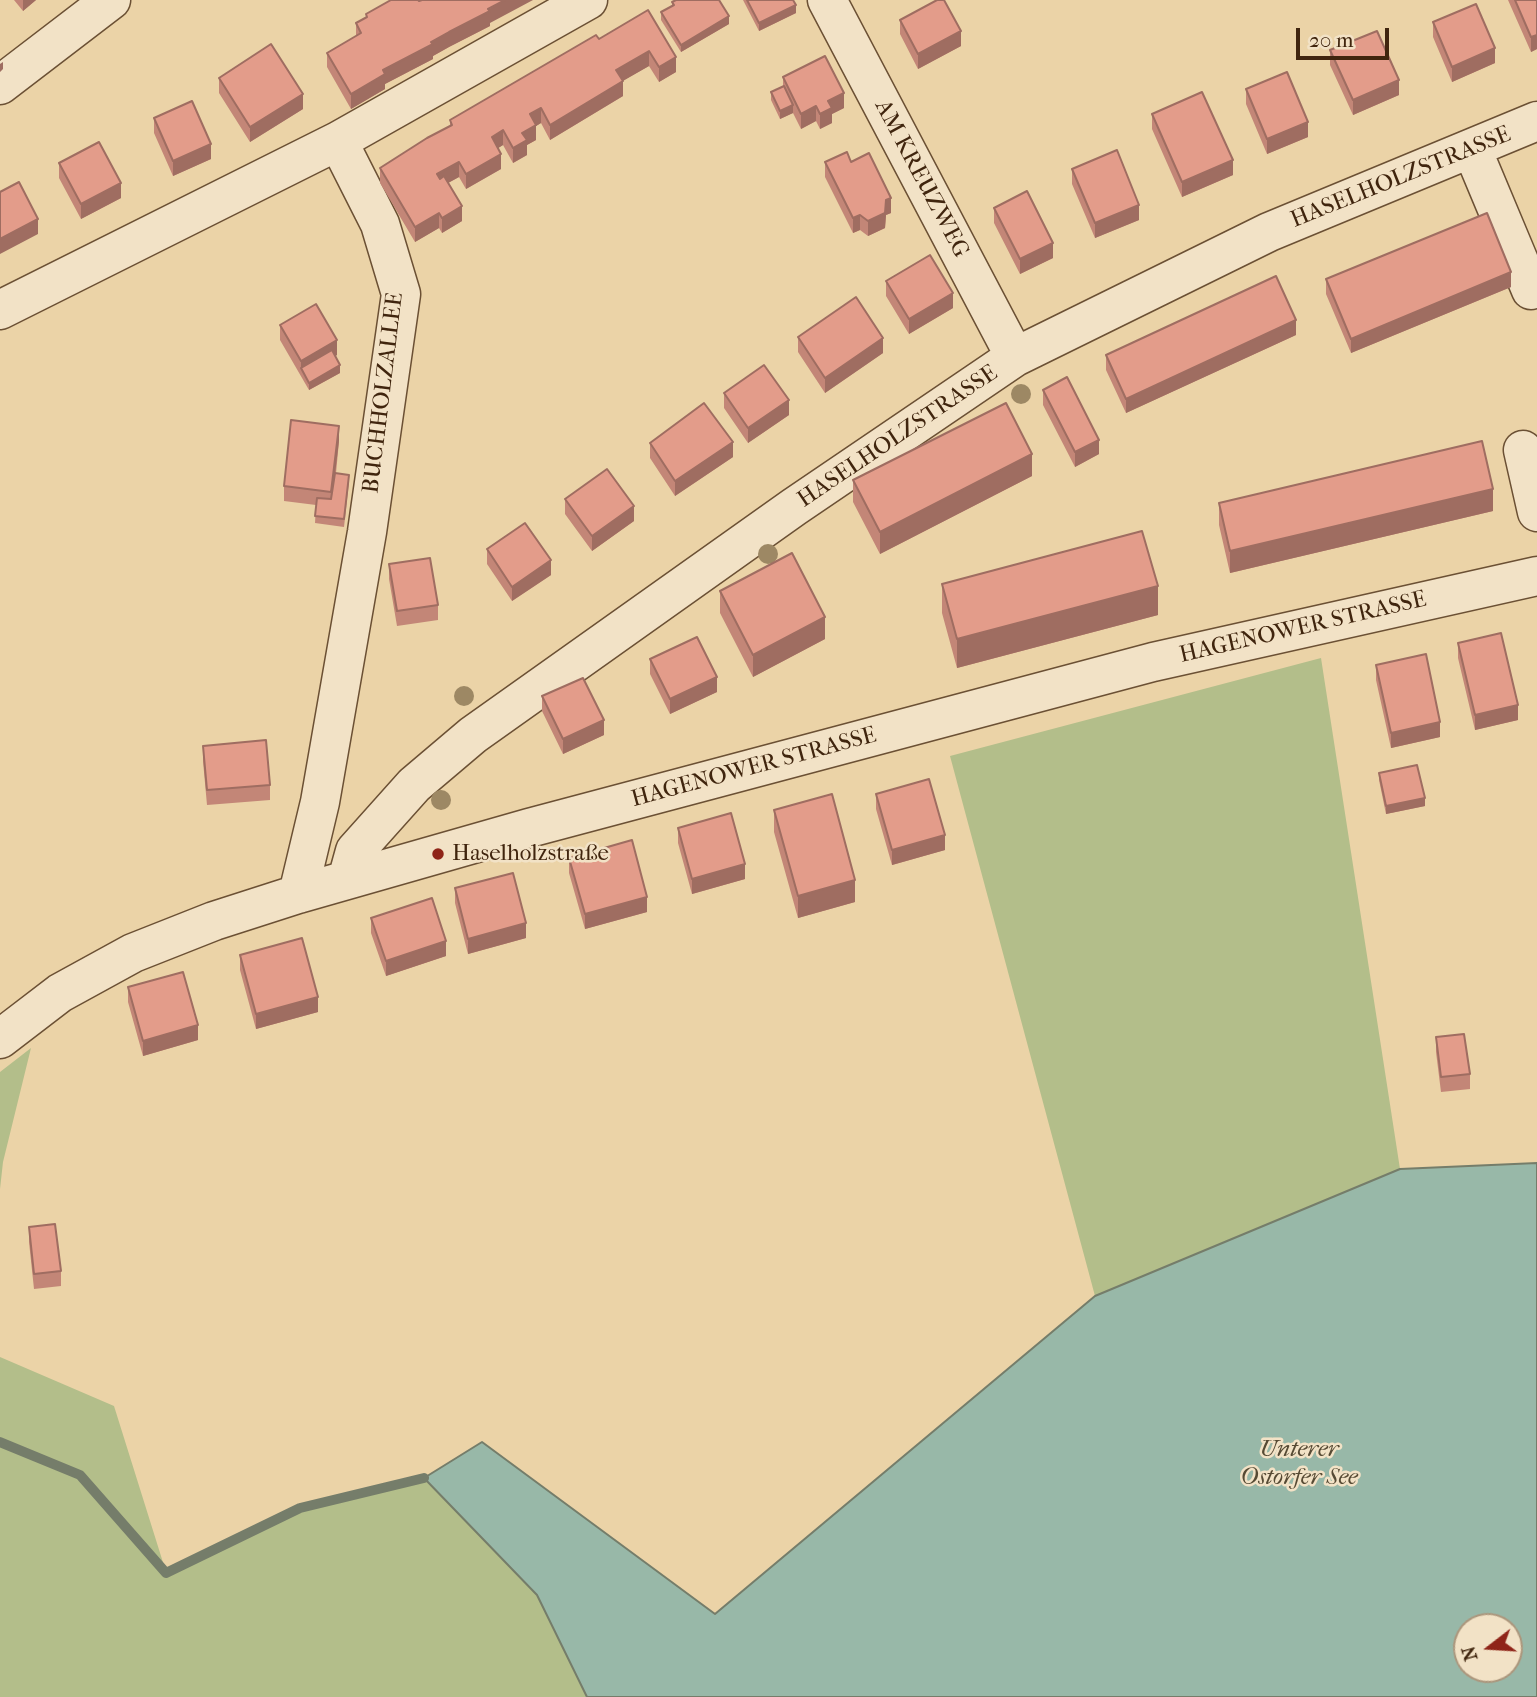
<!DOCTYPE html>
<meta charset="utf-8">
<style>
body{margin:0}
#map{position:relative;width:1537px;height:1697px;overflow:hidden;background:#ebd3a7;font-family:"IM FELL French Canon",serif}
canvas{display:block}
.north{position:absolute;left:1453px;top:1613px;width:70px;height:70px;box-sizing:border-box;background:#f2e2c6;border:2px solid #ab967c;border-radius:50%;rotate:253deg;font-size:19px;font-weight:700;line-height:28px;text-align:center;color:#40250e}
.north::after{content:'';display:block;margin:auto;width:24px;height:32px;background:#8f2418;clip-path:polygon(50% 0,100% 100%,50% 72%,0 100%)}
.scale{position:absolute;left:1296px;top:28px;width:93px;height:32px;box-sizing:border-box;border:4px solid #40250e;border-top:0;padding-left:9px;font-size:21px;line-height:24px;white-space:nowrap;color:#40250e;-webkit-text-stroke:5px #f2e2c6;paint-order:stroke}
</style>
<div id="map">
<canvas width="1537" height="1697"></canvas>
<div class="north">N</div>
<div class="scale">20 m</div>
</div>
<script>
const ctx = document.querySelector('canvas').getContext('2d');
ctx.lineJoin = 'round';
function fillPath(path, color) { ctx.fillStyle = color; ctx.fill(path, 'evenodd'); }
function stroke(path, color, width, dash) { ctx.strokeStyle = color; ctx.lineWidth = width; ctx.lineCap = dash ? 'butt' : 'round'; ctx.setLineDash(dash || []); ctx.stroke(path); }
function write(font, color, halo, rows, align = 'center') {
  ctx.font = font + ' "IM FELL French Canon",serif'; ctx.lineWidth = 5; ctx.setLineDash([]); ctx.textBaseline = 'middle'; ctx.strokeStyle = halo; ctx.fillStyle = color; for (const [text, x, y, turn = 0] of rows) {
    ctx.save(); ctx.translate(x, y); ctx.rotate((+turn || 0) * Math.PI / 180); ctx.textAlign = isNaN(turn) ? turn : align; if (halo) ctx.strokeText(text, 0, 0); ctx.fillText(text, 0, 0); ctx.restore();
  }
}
fillPath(new Path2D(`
 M1321,658l79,511 -305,127 -145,-540z
 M31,1048l-28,114 -3,27v-117z
 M0,1357l114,49 52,166 134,-64 124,-30 113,117 50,102h-587z`), '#b3be8a');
const water = new Path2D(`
 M1537,1163v534h-950l-50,-102 -113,-117 58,-36 233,172 380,-318 305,-127zM1467,1627h42v42h-42z`);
fillPath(water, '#98b8a8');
stroke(water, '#757d6a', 2);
stroke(new Path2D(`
 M0,1442l80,33 86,98 134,-65 124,-30`), '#757d6a', 10);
const minor = new Path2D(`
 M827,0l188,357
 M0,85l111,-85
 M1472,149l59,141
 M0,310l338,-169 250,-141
 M1523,450l14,62
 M347,880l8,-29 59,-66 59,-50 321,-228 221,-150 254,-125 268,-111
 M298,894l22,-92 47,-270 34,-238 -21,-70 -42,-83
 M0,1039l60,-46 73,-40 81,-32 84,-27 231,-66 624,-166 384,-86`);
stroke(minor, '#6b5034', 41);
stroke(minor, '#f2e2c6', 38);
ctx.fillStyle = '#9d8864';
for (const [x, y] of [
 [1021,394],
 [768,554],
 [464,696],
 [441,800]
]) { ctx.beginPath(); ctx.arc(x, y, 10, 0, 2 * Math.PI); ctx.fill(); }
fillPath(new Path2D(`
 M14,0h22l-13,11z
 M743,0h50l3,13 -37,18z
 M1508,0h29v49l-6,3z
 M419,1l71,22v3l-41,21 -16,9v3l-48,25v5l-34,20 -24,-42v-14l29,-17v-13l10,-6v-3z
 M672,2l57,22 -48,28 -20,-32v-8l11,-6z
 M648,10l28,62 -17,10 -10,-16 -27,15 1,15 -73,44 -9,-17 -5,3v14l-9,5v10l-14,8 -10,-18 -5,3 3,21 -35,20 -7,-12 -11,6 14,38 -20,12 -3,-5 -24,14 -35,-59v-15l70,-41v-7l149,-81z
 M900,20l61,26 -43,23 -18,-35z
 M1433,22l62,41 -43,19 -19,-45z
 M1330,50l69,45 -46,20 -23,-50z
 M783,77l61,31 -12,6v9l-12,6 -4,-8 -15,8 -8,-16 -13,6 -9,-19v-8l12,-6z
 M219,78l84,31 -53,33 -31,-49z
 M1246,89l62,48 -41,17 -21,-50z
 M1152,114l81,61 -51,22 -30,-68z
 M154,118l57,41 -38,17 -19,-43z
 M825,162h26l40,51 -5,2 -1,13 -17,8 -8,-6 -7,3 -28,-56z
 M59,163l62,35 -40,21 -22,-41z
 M1072,169l67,51 -44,18 -23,-54z
 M994,208l59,50 -33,16 -26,-51z
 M1326,279l185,8 -160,66 -25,-59z
 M886,281l67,27 -44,26 -23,-38z
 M280,325l57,30 -2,1 5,17 -31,17 -29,-50z
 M1296,335l-170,78 -20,-43v-15z
 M798,337l85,16 -58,40 -27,-41z
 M1043,390l56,64 -24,13 -32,-62z
 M724,393l65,22 -41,28 -24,-35z
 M339,441l-3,32 13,9 -5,45 -29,-4 1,-18 -32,-4v-15z
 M650,443l83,14 -58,39 -25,-38z
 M1032,476l-152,78 -27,-52v-22z
 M565,499l69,22 -42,30 -27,-37z
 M1219,503l274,8 -263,62 -11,-48z
 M487,549l64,26 -39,26 -25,-37z
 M389,564l49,41v15l-41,6 -8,-47z
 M942,584l216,31 -201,53 -15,-55z
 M720,591l105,48 -72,38 -33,-64z
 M1458,643l60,77 -43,10 -17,-72z
 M650,659l67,33 -47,22 -20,-40z
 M1376,665l64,72 -49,11 -15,-68z
 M542,696l62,39 -41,19 -21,-43z
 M203,746l67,39v15l-63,5 -4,-44z
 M1379,773l46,33 -39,8 -7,-34z
 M876,794l69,56 -53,15 -16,-56z
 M774,810l81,92 -57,16 -24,-86z
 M678,828l67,51 -53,15 -14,-51z
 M569,858l78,54 -62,17 -16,-56z
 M455,888l71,50 -58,16 -13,-51z
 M371,918l75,38 -60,20 -15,-43z
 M240,955l78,57 -62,17 -16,-59z
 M128,987l70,53 -55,16 -15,-54z
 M1436,1037l34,37v15l-29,3 -5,-40z
 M29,1227l32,44v15l-27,3 -5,-47z`), '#c38677');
fillPath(new Path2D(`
 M23,0h13l-13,11z
 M505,0h28l-43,23v3l-41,21 -16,9v3l-48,25v5l-34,20v-15l32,-24z
 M796,5v8l-37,18v-8z
 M729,16v8l-48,28v-7z
 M961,31v15l-43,23v-15z
 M1537,35v14l-6,3v-15z
 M1495,48v15l-43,19v-15z
 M649,51v15l-33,19v-15z
 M676,57v15l-17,10v-15z
 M3,62v7l-3,3v-8z
 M1399,80v15l-46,20v-15z
 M623,81v15l-73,44v-15z
 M844,93v15l-12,6v9l-12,6v-15l8,-13z
 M303,94v15l-53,33v-15z
 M793,105v8l-13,6v-8z
 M816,106v15l-15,8v-15z
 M541,108v15l-5,3v14l-9,5v10l-14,8v-15l9,-15 8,-19z
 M1308,122v15l-41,17v-15z
 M503,130v15l-11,7v-15z
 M211,144v15l-38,17v-15z
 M501,154v15l-35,20v-15z
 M1233,160v15l-51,22v-15z
 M459,162v15l-22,12v-15z
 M121,183v15l-40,21v-15z
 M891,198v15l-5,2 -1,13 -17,8v-15l18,-21z
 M1139,205v15l-44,18v-15z
 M462,206v15l-20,12v-15z
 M439,213v15l-24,14v-15z
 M860,215v15l-7,3v-15z
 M38,219v15l-38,20v-15z
 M1053,243v15l-33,16v-15z
 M1511,272v15l-160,66v-14z
 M953,293v15l-44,26v-15z
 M1296,320v15l-170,78v-14z
 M883,338v15l-58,40v-15z
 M337,340v15l-33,19 -3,-6v-7z
 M340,365v8l-31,17v-7z
 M789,400v15l-41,28v-15z
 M339,426v15l-8,66v-15z
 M1099,440v14l-24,13v-15z
 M733,442v15l-58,39v-15z
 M1032,454v22l-152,78v-22z
 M1493,489v22l-263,62v-22z
 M634,506v15l-42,30v-15z
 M551,560v15l-39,26v-14z
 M1158,586v29l-201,53v-29z
 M825,617v22l-72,38v-22z
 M717,677v15l-47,22v-15z
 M1518,705v15l-43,10v-15z
 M604,720v15l-41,19v-15z
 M1440,722v15l-49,11v-15z
 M1425,798v8l-39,8v-8z
 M945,835v15l-53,15v-15z
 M745,864v15l-53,15v-15z
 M855,880v22l-57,16v-22z
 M647,897v15l-62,17v-15z
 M526,923v15l-58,16v-15z
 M446,941v15l-60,20v-15z
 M318,997v15l-62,17v-15z
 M198,1025v15l-55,16v-15z`), '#9f6d61');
const building = new Path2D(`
 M391,0h27l1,1 3,-1h83l-17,9 2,2 -41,21 -18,10 2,2 -50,26 2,4 -34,20 -24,-41 34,-20 -5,-10 11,-6 -1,-3z
 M676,0h43l10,16 -48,29 -20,-33 13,-7 -2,-3z
 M747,0h46l3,5 -37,18z
 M937,0h7l17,31 -43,23 -18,-34z
 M1515,0h22v35l-6,2z
 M1476,4l19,44 -43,19 -19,-45z
 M648,10l28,47 -17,10 -10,-16 -33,19 7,11 -73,44 -9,-17 -11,6 6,11 -14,8 5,7 -14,8 -10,-18 -11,7 9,17 -35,20 -7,-12 -22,12 3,5 4,-3 18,30 -20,12 -3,-5 -24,14 -35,-59 47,-30 25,-13 -2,-5 146,-85 3,4z
 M1377,31l22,49 -46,20 -23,-50z
 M271,44l32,50 -53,33 -31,-49z
 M825,56l19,37 -16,8 4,7 -12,6 -4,-8 -15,8 -18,-37z
 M1287,72l21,50 -41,17 -21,-50z
 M784,86l9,19 -13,6 -9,-19z
 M1202,92l31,68 -51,22 -30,-68z
 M192,101l19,43 -38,17 -19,-43z
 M99,142l22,41 -40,21 -22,-41z
 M1117,150l22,55 -44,18 -23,-54z
 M847,152l4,10 18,-9 22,45 -5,2 -1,13 -17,8 -8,-6 -7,3 -28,-56z
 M19,182l19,37 -38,20v-47z
 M1027,191l26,52 -33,16 -26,-51z
 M1487,213l24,59 -160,67 -25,-60z
 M930,255l23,38 -44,26 -23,-38z
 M1276,276l20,44 -170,79 -20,-44z
 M856,297l27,41 -58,40 -27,-41z
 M316,304l21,36 -36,21 -21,-36z
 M332,350l8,15 -31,18 -8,-15z
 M764,365l25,35 -41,28 -24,-35z
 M1067,377l32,63 -24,12 -32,-62z
 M704,403l29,39 -58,39 -25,-38z
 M1006,403l26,51 -152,78 -27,-52z
 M291,420l48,6 -8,66 -47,-6z
 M1482,441l11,48 -263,62 -11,-48z
 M607,469l27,37 -42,30 -27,-37z
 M335,473l14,2 -5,44 -29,-3 2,-18 14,1z
 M525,523l26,37 -39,27 -25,-38z
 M1142,531l16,55 -201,53 -15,-55z
 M792,553l33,64 -72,38 -33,-64z
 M430,558l8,47 -41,6 -8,-47z
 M1501,633l17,72 -43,10 -17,-72z
 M697,637l20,40 -47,22 -20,-40z
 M1426,654l14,68 -49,11 -15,-68z
 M583,678l21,42 -41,19 -21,-43z
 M266,740l4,45 -63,5 -4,-44z
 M1417,765l8,33 -39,8 -7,-33z
 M929,779l16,56 -53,15 -16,-56z
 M832,794l23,86 -57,16 -24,-86z
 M731,813l14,51 -53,15 -14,-51z
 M632,840l15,57 -62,17 -16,-56z
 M513,873l13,50 -58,16 -13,-51z
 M432,898l14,43 -60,20 -15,-43z
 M302,938l16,59 -62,17 -16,-59z
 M183,972l15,53 -55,16 -15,-54z
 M1464,1034l6,40 -29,3 -5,-40z
 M55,1224l6,47 -27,3 -5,-47z`);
fillPath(building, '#e39c8a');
stroke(building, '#9f6d61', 2);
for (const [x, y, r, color] of [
 [438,854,7,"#8f2418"]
]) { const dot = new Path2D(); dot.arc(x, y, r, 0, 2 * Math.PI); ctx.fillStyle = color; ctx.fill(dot); stroke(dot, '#f2e2c6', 2.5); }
write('23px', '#40250e', '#f2e2c6', [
 ["HASELHOLZSTRASSE",1401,178,-22],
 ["AM KREUZWEG",921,179,62],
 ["BUCHHOLZALLEE",384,393,-83],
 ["HASELHOLZSTRASSE",898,437,-34],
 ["HAGENOWER STRASSE",1303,628,-13],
 ["HAGENOWER STRASSE",754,768,-15]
]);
write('23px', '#40250e', '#f2e2c6', [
 ["Haselholzstraße",452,854]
], 'left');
write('italic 24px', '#564a34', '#f2e2c6', [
 ["Unterer",1299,1450],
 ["Ostorfer See",1299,1478]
]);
</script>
